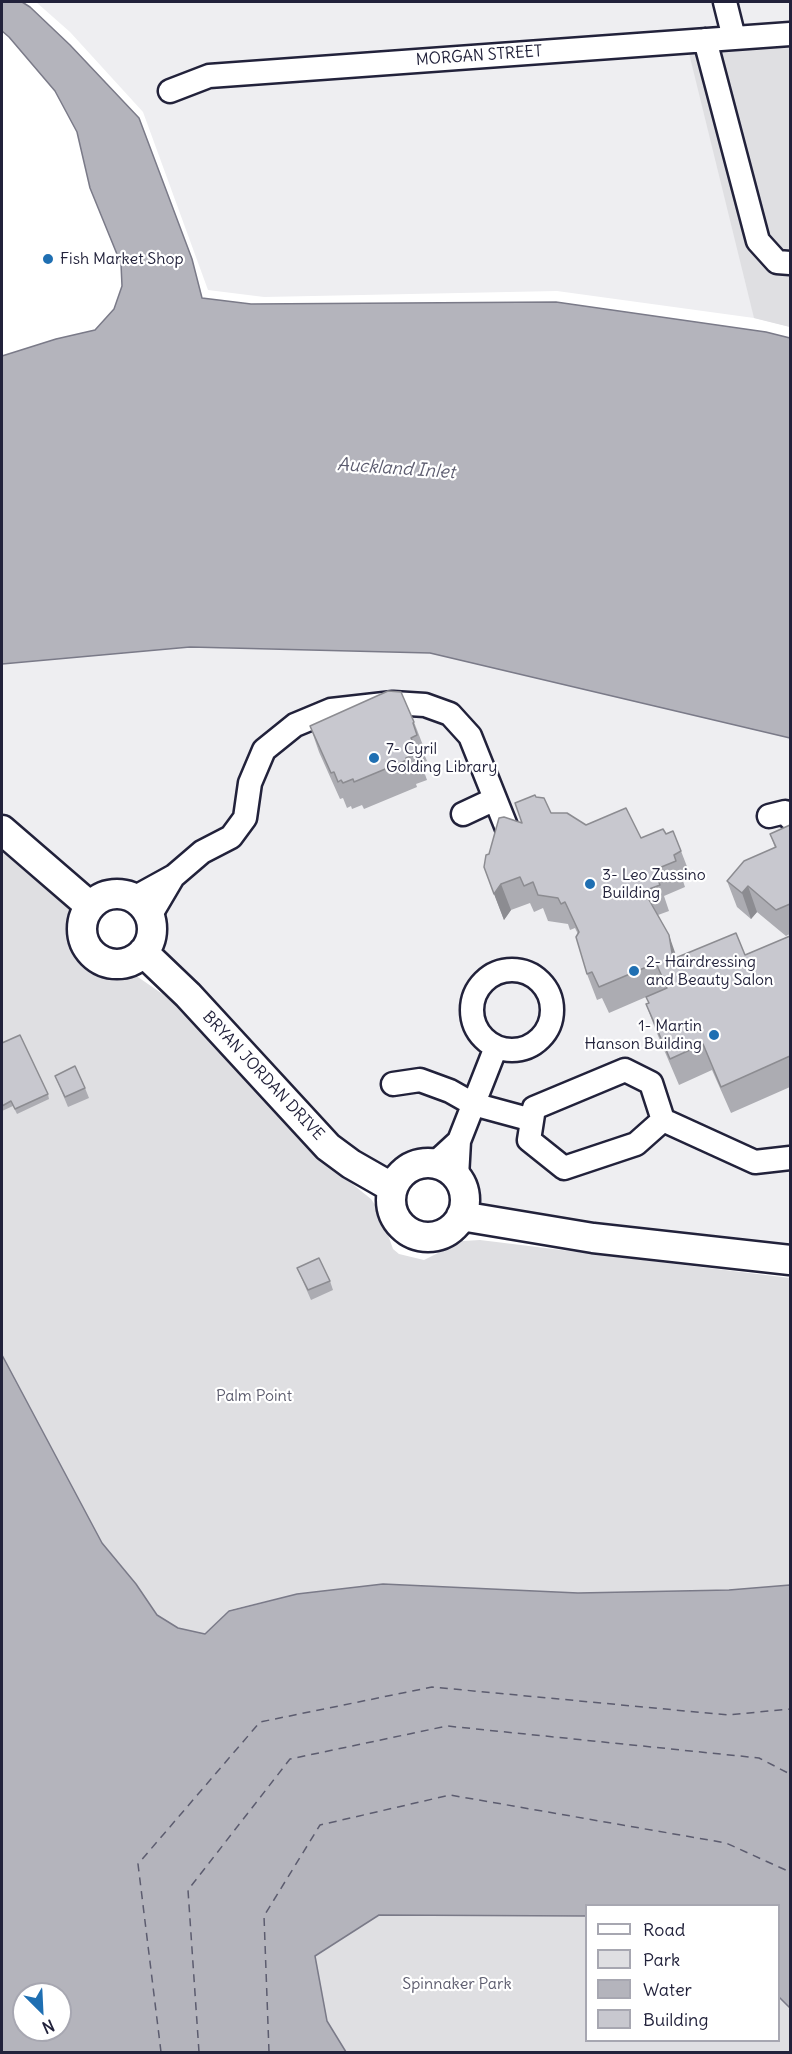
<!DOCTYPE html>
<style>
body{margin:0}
#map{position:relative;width:792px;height:2054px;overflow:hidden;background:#fff;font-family:Delius,sans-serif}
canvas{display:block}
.frame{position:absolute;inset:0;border:3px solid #22223b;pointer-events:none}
.legend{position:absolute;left:585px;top:1904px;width:195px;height:138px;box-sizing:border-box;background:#fff;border:2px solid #a7a7b1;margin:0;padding:8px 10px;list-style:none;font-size:18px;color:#22223b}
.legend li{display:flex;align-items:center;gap:12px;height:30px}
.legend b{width:30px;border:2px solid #a7a7b1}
.north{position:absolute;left:12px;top:1982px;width:60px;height:60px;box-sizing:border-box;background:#fff;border:2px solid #a7a7b1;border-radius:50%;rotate:156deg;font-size:16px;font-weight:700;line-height:24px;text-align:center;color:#22223b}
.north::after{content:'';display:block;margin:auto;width:21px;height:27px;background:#1f6fb2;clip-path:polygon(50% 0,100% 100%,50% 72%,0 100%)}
</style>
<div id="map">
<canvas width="792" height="2054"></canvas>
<div class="frame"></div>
<ul class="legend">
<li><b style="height:8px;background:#fff"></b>Road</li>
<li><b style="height:16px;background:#dfdfe2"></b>Park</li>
<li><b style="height:16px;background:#b4b4bc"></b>Water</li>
<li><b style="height:16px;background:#c8c8cf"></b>Building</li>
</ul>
<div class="north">N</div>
</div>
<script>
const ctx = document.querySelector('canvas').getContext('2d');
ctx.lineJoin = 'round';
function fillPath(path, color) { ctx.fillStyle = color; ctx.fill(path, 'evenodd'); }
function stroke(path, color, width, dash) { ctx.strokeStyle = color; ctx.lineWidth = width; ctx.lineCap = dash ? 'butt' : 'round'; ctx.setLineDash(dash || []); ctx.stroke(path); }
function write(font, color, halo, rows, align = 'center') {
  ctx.font = font + ' Delius,sans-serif'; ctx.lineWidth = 4.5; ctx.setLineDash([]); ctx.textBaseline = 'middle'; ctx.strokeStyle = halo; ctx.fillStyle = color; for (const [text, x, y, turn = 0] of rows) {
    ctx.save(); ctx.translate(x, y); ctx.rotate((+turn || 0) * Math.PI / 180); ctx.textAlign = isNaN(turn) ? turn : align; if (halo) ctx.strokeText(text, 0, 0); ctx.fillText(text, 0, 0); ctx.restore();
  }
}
fillPath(new Path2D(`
 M36,2h754v325l-36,-9 -197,-27 -293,6 -56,-7 -65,-178 -73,-80z
 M190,647l240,6 360,85v522l-325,-57 -2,-14 -6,-12 -11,-9 -12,-4h-13l-12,4 -10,9 -48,-13 -201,-223 3,-12 -3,-13 -6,-11 -10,-7 -11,-4h-12l-12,4 -97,-68v-166z`), '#eeeef1');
fillPath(new Path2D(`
 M790,34v293l-36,-9 -68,-277z
 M2,850l67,54 4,41 24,22 38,8 42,29 133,146 61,49 9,13 13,37 6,5 25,6 38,-19 18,-1 310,38v307l-61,5 -151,3 -195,-9 -86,10 -68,16 -24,24 -27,-6 -21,-13 -21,-31 -34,-41 -100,-188z
 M579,1914l7,2v124h192l1,-43 11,11v44h-444l-19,-31 -12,-65 64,-41z`), '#dfdfe2');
const water = new Path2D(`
 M2,2h20l8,5 40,38 69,73 53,141 10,39 49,6 305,-2 210,30 24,6v400l-360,-85 -240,-6 -188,17v-308l54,-17 39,-9 19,-21 8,-23 -1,-22 -31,-76 -13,-56 -22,-41 -46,-54 -7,-6z
 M2,1355l100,188 34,41 21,31 21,13 27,6 24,-23 68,-17 86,-10 195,9 151,-3 61,-5v423l-11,-11 -1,-91h-192v10l-207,-1 -64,41 12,65 19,31h-344zM24,1994h36v36h-36z`);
fillPath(water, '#b4b4bc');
stroke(water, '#7a7a88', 1.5);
stroke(new Path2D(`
 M161,2052l-23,-188 122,-142 172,-35 296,28 62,-6
 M199,2052l-11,-162 102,-131 157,-33 312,32 31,16
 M269,2052l-5,-136 56,-91 130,-30 276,48 64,29`), '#5c5c6f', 1.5, [8, 6]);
const minor = new Path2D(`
 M725,2l9,36
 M705,40l53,201 19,21 13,1
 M170,91l39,-15 581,-42
 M463,814l32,-15
 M769,816l16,-4 5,6
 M134,898l40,-22 28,-24 29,-15 14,-19 5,-35 14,-33 31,-25 36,-15 62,-7 32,2 25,9 20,22 38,95
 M150,916l23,-39
 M472 1010a40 40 0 1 1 80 0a40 40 0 1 1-80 0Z
 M393,1084l27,-4 30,11 23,13 59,16
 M663,1120l-27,24 -72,24 -35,-28 5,-32 91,-38 26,13 12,37 92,42 35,-4
 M434,1164l25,-23
 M457,1177l2,-36 37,-94`);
const major = new Path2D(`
 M2,830l88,76
 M82 929a35 35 0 1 1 70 0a35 35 0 1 1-70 0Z
 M143,952l45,43 140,152 23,17 42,24
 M391 1200a37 37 0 1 1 74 0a37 37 0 1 1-74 0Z
 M461,1216l132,22 197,22`);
stroke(minor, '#22223b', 27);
stroke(major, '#22223b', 33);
stroke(minor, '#fff', 22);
stroke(major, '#fff', 28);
fillPath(new Path2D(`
 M414,722l10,26 -2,1 5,12 -6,2 6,17 -11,4 1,3 -53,22 -2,-4 -10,4 -1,-3 -4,2 -4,-10 -3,1 -21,-47 -9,-26z
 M536,797l15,16 35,12 55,13 25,-4 15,17 10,26 -8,4 2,6 -21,9 5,15 -11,4 19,43 68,-3 45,-19v151l-59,26 -19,-43 -33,15 -23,-54 -10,-27h3l-3,-7 -37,16 -7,-15 -5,2 -10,-26 -9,-40 -3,-6 -5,2 -2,-6 -20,-3 -5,-13 -9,4 -4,-9 -19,7 -7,10 -20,-53 5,-13 33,-31z
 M790,825v109l-4,2 -29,-24 -6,7 -14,-12 -10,-26 48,-33 -5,-14z
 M2,1043l46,51 1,5 -32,15 -4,-8 -11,5z
 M55,1076l30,12 4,10 -21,9z
 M297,1268l33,13 3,9 -22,10z`), '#acacb2');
fillPath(new Path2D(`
 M501,884l10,26 -7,10 -10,-26z
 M748,886l9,26 -6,7 -9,-26z
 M669,935l9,26 -5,-2z`), '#8c8c91');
const building = new Path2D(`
 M388,691l13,1 13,30 -1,1 4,12 -6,3 7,16 -12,4 1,2 -53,22 -1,-3 -10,4 -2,-3 -3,2 -4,-10 -3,1 -21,-47z
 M535,795l1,2 8,1 7,15h16l19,12 40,-17 15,30 22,-9 3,5 7,-3 8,20 -7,4 2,6 -22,9 6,15 -16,6 25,44 4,24 63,-26 9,22 45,-19v120l-69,31 -18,-43 -33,15 -24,-55 3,-1 -3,-6 21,-9 -11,-25 -57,24 -7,-15 -5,2 -11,-37 3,-5 -14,-30 -4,2 -3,-6 -20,-3 -5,-13 -9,4 -4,-9 -19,7 -7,10 -10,-27 2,-12 3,-1 10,-36 5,-1 18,6 -7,-20z
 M790,825v79l-14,6 -28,-24 -6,7 -15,-12 17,-20 32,-14 -6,-13z
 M20,1035l28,59 -33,15 -4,-8 -9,5v-63z
 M75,1066l10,22 -20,9 -10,-21z
 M319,1258l11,23 -22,9 -11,-22z`);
fillPath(building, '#c8c8cf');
stroke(building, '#8c8c91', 1.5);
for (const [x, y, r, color] of [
 [48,259,6,"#1f6fb2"],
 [374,758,6,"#1f6fb2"],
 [590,884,6,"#1f6fb2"],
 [634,971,6,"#1f6fb2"],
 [714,1035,6,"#1f6fb2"]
]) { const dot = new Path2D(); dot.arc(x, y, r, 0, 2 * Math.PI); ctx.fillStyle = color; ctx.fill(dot); stroke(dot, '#fff', 2); }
write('16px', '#22223b', '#fff', [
 ["MORGAN STREET",479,56,-4],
 ["BRYAN JORDAN DRIVE",263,1076,47]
]);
write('16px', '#22223b', '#fff', [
 ["Fish Market Shop",60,259],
 ["7- Cyril",386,749],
 ["Golding Library",386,767],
 ["3- Leo Zussino",602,875],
 ["Building",602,893],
 ["2- Hairdressing",646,962],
 ["and Beauty Salon",646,980],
 ["1- Martin",702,1026,"right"],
 ["Hanson Building",702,1044,"right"]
], 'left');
write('16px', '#5b5b6d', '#fff', [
 ["Palm Point",254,1396],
 ["Spinnaker Park",457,1984]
]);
write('italic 18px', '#5c5c6f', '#fff', [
 ["Auckland Inlet",396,469,4]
]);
</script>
